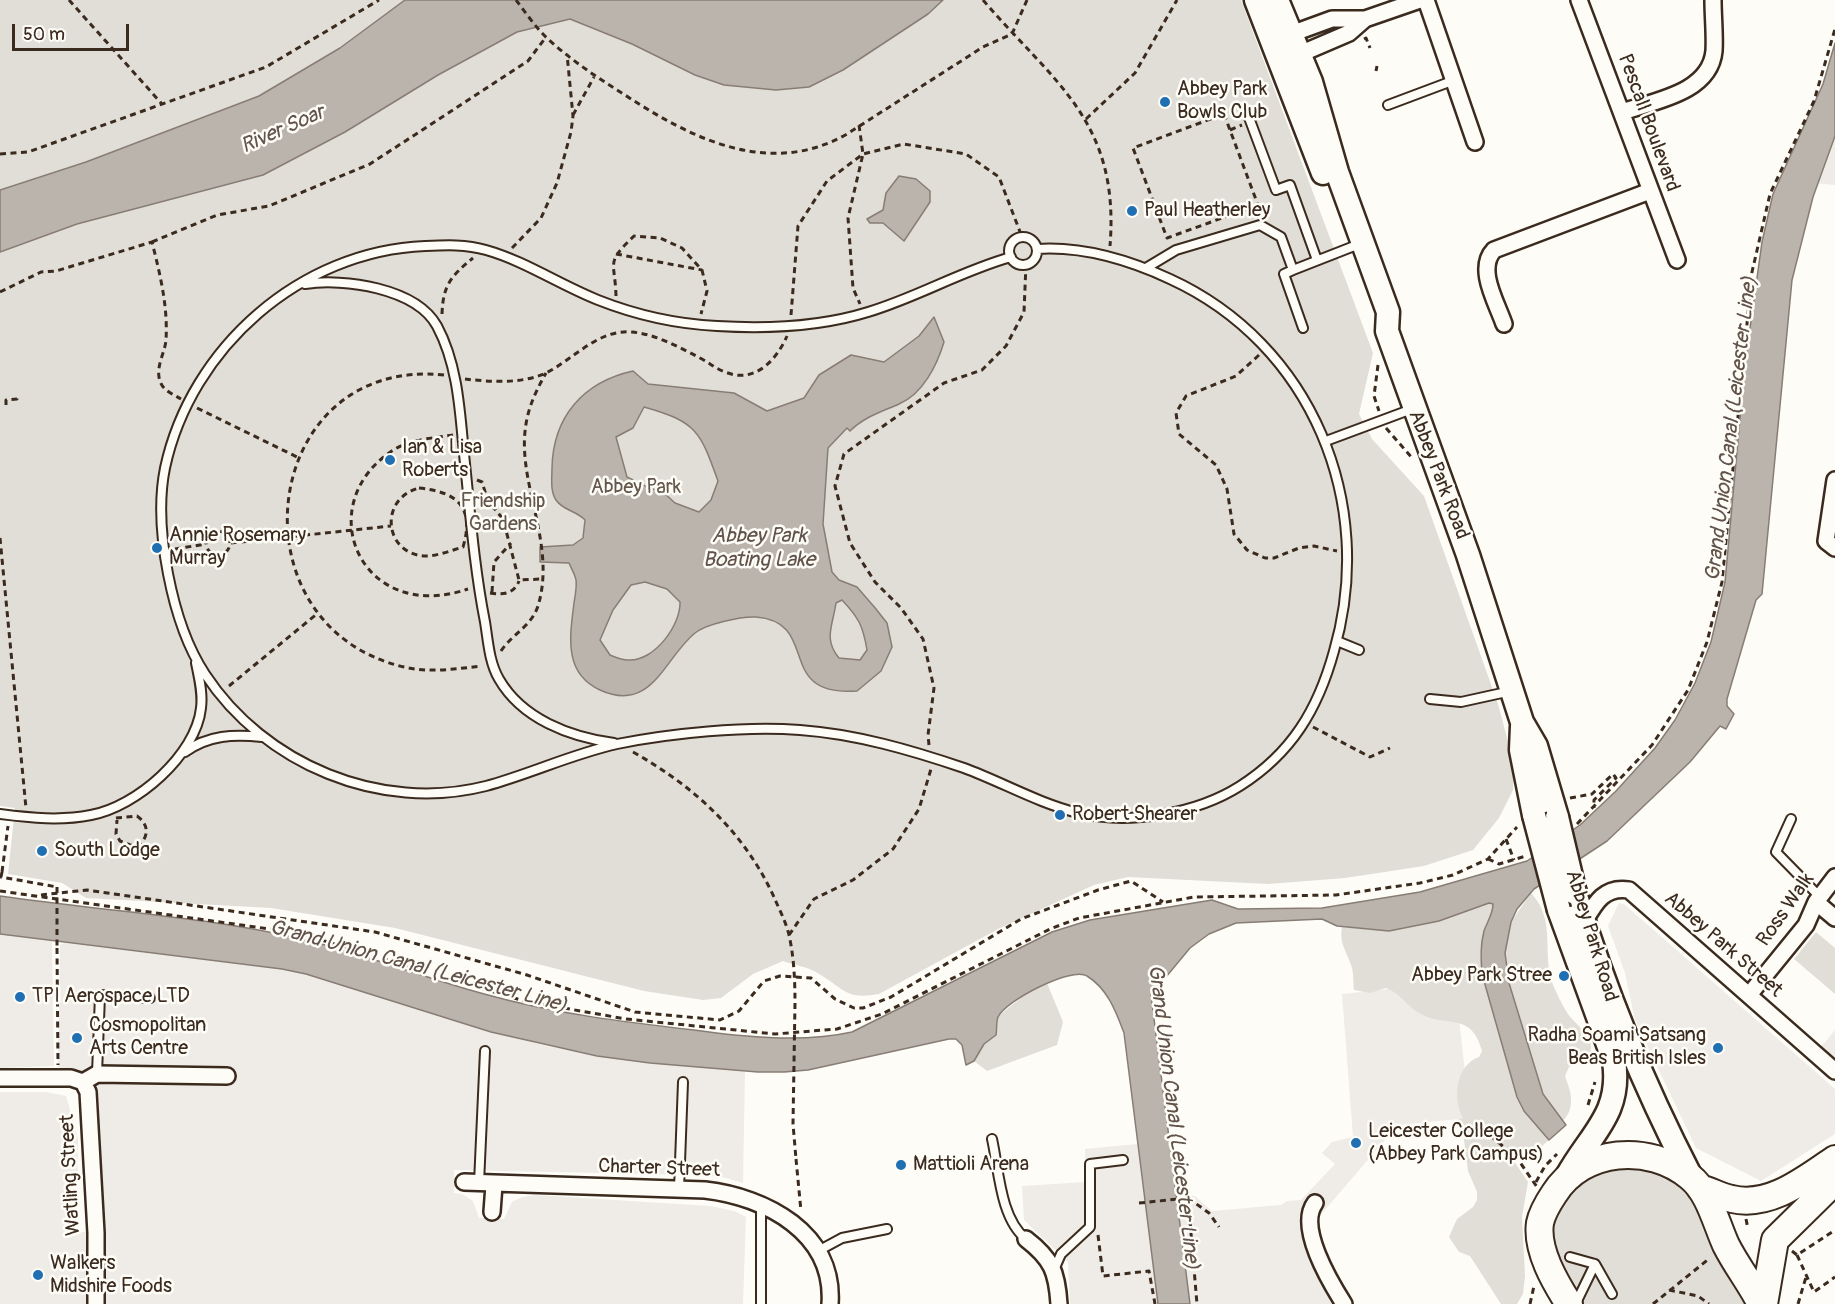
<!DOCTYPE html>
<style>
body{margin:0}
#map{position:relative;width:1835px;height:1304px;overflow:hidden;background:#fdfcf7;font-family:Pangolin,sans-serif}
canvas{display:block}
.scale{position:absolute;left:12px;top:24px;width:117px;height:27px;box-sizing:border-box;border:3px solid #3b2a1e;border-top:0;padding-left:8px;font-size:18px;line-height:21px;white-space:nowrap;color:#3b2a1e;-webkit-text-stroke:4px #fdfcf7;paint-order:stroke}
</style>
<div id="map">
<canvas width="1835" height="1304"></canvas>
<div class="scale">50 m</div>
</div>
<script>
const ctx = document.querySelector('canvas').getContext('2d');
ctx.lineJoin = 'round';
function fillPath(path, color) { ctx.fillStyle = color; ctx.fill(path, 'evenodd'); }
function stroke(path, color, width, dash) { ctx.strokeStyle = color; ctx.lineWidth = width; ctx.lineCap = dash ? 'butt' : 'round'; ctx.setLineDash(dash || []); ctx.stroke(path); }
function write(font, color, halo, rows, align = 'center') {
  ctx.font = font + ' Pangolin,sans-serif'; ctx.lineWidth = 5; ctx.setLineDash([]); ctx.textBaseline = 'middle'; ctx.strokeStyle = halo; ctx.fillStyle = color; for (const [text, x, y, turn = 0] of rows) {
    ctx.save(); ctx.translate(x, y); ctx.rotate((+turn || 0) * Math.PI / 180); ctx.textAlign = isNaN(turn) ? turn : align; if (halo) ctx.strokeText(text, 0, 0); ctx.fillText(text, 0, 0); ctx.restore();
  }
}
fillPath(new Path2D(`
 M1835,127v58l-22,-2z
 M1619,903l5,1 211,185v45l-74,47 -65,-33 -61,-128 -10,-47 -17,-47z
 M0,934l52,7 2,125 -54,2z
 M65,943l217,26 24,5 232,70 59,12 148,15 -2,112 -21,-6 -26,-2 -242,-5v23l8,1 11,7 6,17 25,1 8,-17 10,-5 14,-2 174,11 24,5 12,6 -3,87h-642l-8,-226 -35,-11 2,-122z
 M1455,982l15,136 -72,7 -80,93 8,37 -12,13 25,36h-269l-2,-42 -44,-42 -2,-34 64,-4 -1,-33 52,-5 7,53 42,-4 10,4 16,14 69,-6 6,-4 14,-1 34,-36 -13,-11 10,-11 21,-5 -11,-143z
 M1835,1030v29l-14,-12z
 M0,1092h46l20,4 12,42 -1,94h13l-2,72h-88z`), '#efece7');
fillPath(new Path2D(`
 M0,0h1241l132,353 -14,61 13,25 52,57 74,208 16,60 -1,26 -14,28 -26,32 -49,16 -79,12 -77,6 -140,-7 -34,8 -94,43 -121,66c-34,6 -34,-5 -60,-20 -10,-7 -25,-9 -36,-13l-30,13 -32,24 -18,2 -59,-9 -249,-63 -124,-20 -185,-10 -24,-15 -54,-9 7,-66 -15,-2z
 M1531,893c26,28 10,58 22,92 4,9 9,20 15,29 7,10 23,20 23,33 0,13 -12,18 -22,20l-4,9c6,16 11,31 -2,45l-20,-27 -7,-17 -27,-94 -4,-30 6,-31z
 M1484,904h10l-14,49 2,21 42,137 25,29 -15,13 -13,-3 -9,8 16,24 -6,35 3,59 -2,18 -6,10h-16l-31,-48 -11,-4 -10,-15 8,-18 16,-12 4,-7v-8l-9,-21 -5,-39 -8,-12 8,-2c-11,-20 -7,-53 16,-61l3,-6c-11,-41 -36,-22 -63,-38 -13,-8 -18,-19 -33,-25l-16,5 -16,-3c-1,-8 0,-18 -3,-25 -5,-15 -12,-22 -9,-38l47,4 50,-10z
 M1816,932l19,16v46l-41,-35z
 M1047,983l16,39 -6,23 -70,26 -13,-10 10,-17 12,-9 2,-19 27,-21z
 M1591,1163l83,2 86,139h-191l-9,-14 -15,-82z`), '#e1ded7');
const water = new Path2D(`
 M405,0h538l-15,14 -85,56 -34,17 -33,3 -52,-5 -29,-10 -63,-31 -62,-25 -53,13 -79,43 -93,57 -82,43 -186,49 -77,28v-62l86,-28 173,-66 81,-48z
 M1835,43v93l-22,61 -21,83 -30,314 -6,6 -29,99v7l7,8 -8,15 -6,-3 -30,36 -83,79 -73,48 -17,20 -6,13 -6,31 4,30 34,111 23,31 -17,15 -25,-29 -7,-14 -35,-123c-1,-15 -2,-28 2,-43 3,-9 9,-17 9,-27l-4,-1 -50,18 -50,10 -52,-5 -15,-7 -86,4 -27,11 -19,14 -39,47 39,309h-32l-34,-271c-8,-21 -16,-44 -37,-57 -15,-10 -82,25 -89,41 -2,5 -1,13 -2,18l-12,9 -10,17 -8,4 -4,-20 -6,-6h-7l-141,31 -24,2h-26l-108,-9 -53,-7 -106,-24 -185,-58 -24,-5 -282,-35v-38c102,15 206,20 306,44 62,15 121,39 182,55 68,19 137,27 206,35 50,7 109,13 158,2l200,-100 38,-12 122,-20 26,9 84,-1 98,-16 107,-31 53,-36 36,-34 39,-43 20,-28 20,-37 16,-41 14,-60 20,-218 17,-122 11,-48 50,-110z
 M899,176l17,3 14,12v11l-26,39 -21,-18h-13l-3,-4 16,-9 3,-17z
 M934,317l10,25c-7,23 -21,52 -45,62 -18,8 -35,13 -49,27l-3,-3 -19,20 -5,76 9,48 7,8 18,7 19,22 11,14 5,24 -11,24 -24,20c-84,6 -35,-69 -101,-74 -14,-1 -50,7 -61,16 -31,25 -43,81 -95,57 -37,-17 -30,-54 -26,-87 1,-7 3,-16 2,-23 -1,-6 -5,-12 -7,-17l-29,-1v-15l33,-2 10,-7 2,-18c-8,-9 -23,-10 -29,-20 -6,-9 -4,-22 -4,-32 1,-51 31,-86 81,-97l15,13 86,9 33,18 37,-13 15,-23 32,-20 33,7 35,-26zM644,407c53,15 56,24 74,74l-7,19 -12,12 -24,-9 -14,-13 -10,-1 -24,-12 -11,-40 17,-9zM645,582l22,7 13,13c1,23 -26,60 -52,58 -6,0 -13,-3 -18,-5l-10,-15 13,-30 18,-25zM842,600c17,18 21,26 25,50l-7,10 -21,-2c-16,-19 -6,-33 -3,-55z`);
fillPath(water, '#bbb4ad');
stroke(water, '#887d74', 1.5);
const service = new Path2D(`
 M1388,105l64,-24
 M1248,115l28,75 14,-5 27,75
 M1009 251a14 14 0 1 1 28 0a14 14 0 1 1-28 0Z
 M1011,257c-50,14 -93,40 -143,55 -48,15 -101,17 -151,14 -41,-2 -81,-11 -119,-26 -38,-15 -73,-39 -112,-50 -20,-6 -40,-5 -61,-4 -124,5 -234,101 -260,222 -12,59 7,156 40,206 59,90 175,139 281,112 44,-12 86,-32 131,-42 55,-11 127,-18 183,-14 56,4 111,20 164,38 38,14 74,35 114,45 51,12 118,1 162,-27 52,-33 78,-77 94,-135 43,-148 -22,-307 -164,-372 -41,-19 -88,-33 -133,-30
 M1146,268l30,-18 84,-25 21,12 12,33 -9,4 19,54
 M1293,270l69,-27
 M305,284c39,-6 111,4 132,42 21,39 23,86 27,128 6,56 10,112 21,168 3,18 4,40 14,57 23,40 71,58 115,64
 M1326,441l86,-32
 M1337,641l22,9
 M1430,699l31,3 50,-11
 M185,752c23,-17 49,-18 77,-15
 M0,814c31,4 61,7 91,1 45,-8 105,-60 110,-107 2,-15 -2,-30 -5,-45
 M1791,819l-15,33 44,45
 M97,1074l3,-79 50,3
 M992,1139c7,31 8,79 34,100
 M479,1183l6,-132
 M679,1189l4,-107
 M818,1251l24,-13 45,-9
 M1570,1257l25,7 17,30
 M1054,1270l7,-16 29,-27v-63l33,-4
 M1576,1303l19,-39
 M761,1304v-100`);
const minor = new Path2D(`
 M1426,0l49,142
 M1579,0l98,260
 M1285,41l6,-7 41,-15h33l55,-19
 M1291,53l9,1 49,-21 16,-14
 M1622,112c32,-11 88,-19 92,-61 1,-16 -1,-34 -1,-51
 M1504,324c-7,-21 -28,-55 -10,-74l156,-59
 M1835,480l-9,61 9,7
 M1816,902l19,16
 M1584,922c11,-19 20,-36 45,-32l206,181
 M1749,995l57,-70 10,-23 19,-25
 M0,1078h71l12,4 14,-8 130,2
 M83,1082l5,10 8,141v71
 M464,1182l241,8c61,7 130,43 125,114
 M1315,1203c-18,24 15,79 29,101
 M492,1212l2,-27
 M1026,1239c26,20 31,33 33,65`);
const secondary = new Path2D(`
 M1256,0l67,173
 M1277,0l34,82 26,90 51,140 -1,19 81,224 54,167 14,24 21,71
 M1522,726l-1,24 13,65
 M1575,893c30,99 69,193 116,284
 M1559,910l55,151c8,53 -24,73 -47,115`);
const primary = new Path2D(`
 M1700,1188c11,3 21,9 32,11 38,9 73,-20 103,-40
 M1569,1304c-14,-22 -33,-54 -29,-81 2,-10 8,-20 14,-29 29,-46 95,-51 136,-17 19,15 26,46 36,68 10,20 25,39 35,59
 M1764,1304l11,-64 60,-59`);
stroke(service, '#3b2a1e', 12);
stroke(minor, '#3b2a1e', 20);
stroke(secondary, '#3b2a1e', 27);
stroke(primary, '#3b2a1e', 30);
stroke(new Path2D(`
 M69,0l93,104
 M516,0c10,13 20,28 32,39 24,22 50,39 77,56 67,44 145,83 222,39l136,-87 29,-13 15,-34
 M983,0c71,83 137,121 127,246
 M1364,39l2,-1 4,10
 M1376,71l1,-5
 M1224,114l34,91 -91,33 -34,-90z
 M573,115l21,-38
 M1086,119l49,-46 42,-73
 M859,125l4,29 -15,64 5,70 7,16
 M1230,130l12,-5
 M0,154l28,-2 238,-85 113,-67
 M152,242l65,-27 52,-9 101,-42 158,-103 18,-24
 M512,248l29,-30 16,-35 14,-51 2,-16 -6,-62
 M616,254l86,16
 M0,292l41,-20 15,-1 96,-29c8,32 16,64 14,98 -1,12 -9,24 -7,37 2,13 12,16 22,22
 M616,296c-1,-36 -11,-32 18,-60l26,2 22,10 20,22 5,21 -6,23
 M442,314c1,-29 9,-38 31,-56
 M791,315l7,-89 29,-45 36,-27 41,-10 62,10 33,23 23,60
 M1259,355l-23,21 -50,20 -10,17 3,21 37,31 11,24 7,45 13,16 18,8h9l25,-10 15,-2 23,5
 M1378,365l-4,31 5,15
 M444,375c-185,-19 -216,251 -40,292 25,6 52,2 77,-1
 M465,379c26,3 57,5 81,-6 28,-14 52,-44 86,-41 23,2 47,15 68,26 10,5 17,12 28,15 28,10 49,-14 59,-37
 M6,405v-5l11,-1v-5
 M197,408l100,49
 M1386,428l27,31
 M453,435c-19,3 -41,4 -58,14 -87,54 -35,177 73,140
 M477,480l5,2 6,19 15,18 16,61 23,-1
 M419,488c38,4 56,19 44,59 -11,3 -25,9 -37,9 -42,-1 -48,-57 -7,-68z
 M206 543a12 12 0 1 1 24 0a12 12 0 1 1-24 0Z
 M0,538l26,270
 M231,543l160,-17
 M175,549l31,-5
 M492,592l2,-30 17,-19
 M490,593c13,2 24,1 29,-12
 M501,651c12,-18 30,-24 37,-45 19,-63 -22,-123 -12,-182 3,-19 11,-35 20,-51
 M229,686l89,-73
 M1313,727l57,30 20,-9
 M929,745l-1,-10 6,-47 -11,-49 -22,-31 -26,-26 -25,-39 -15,-57 9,-32 100,-71 38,-13 24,-24 18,-34 2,-48
 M633,752c62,35 111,80 141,145 5,12 12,25 15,38 5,22 6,46 6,68
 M1570,798l22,-4 21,-20 3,4 -22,22v8
 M116,818l21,-2c13,9 12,23 -1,31l-16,-6 -4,-7 1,-14
 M1577,824l75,-79 36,-55 19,-48 15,-60 30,-310 18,-78 44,-93 21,-72
 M1506,839l8,21
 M1488,859l11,5 27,-8
 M2,872l-1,5 56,10
 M2,872l6,-46
 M0,891l298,42 226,68 102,18 149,15 62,-5 45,-15 168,-85 29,-11 115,-21 142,-2 84,-12 33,-8 35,-16 29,-32
 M41,895l46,-5 288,42 152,43 108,37 85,8 19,-9 25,-30 16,-5 31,2 24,21 19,9h9l28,-11 130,-78 77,-29 33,-9 32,21
 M789,935l25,-36 39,-19 40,-31 26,-40 12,-40
 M57,948l1,117
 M1588,1105l7,-23
 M1474,1122l43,36 20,29
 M796,1159l5,52
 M1536,1182l9,-16 12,-12
 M1188,1198l21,15 10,14
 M1139,1203l49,-5 9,106
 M1746,1219l2,10
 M1098,1235l5,41 46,-5 6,33
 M1792,1251l5,4 38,-25
 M1797,1255l17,37 21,-15
 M1669,1290l29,6 11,8
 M1530,1304l4,-18
 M1653,1304l57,-46
 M1798,1304l8,-27`), '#3b2a1e', 3, [6, 4.5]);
stroke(service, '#fdfcf7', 8);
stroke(minor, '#fdfcf7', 15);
stroke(secondary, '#fdfcf7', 22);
stroke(primary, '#fdfcf7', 26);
const secondaryBridge = new Path2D(`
 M1534,815l25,95
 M1557,817l18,76`);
stroke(secondaryBridge, '#3b2a1e', 27, []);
stroke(new Path2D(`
 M57,887v61
 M795,1003l-2,121 3,35`), '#3b2a1e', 3, [6, 4.5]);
stroke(secondaryBridge, '#fdfcf7', 22);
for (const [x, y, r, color] of [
 [1165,102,6,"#1f6fb2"],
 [1132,211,6,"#1f6fb2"],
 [390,460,6,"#1f6fb2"],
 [157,548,6,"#1f6fb2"],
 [1060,815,6,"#1f6fb2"],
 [42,851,6,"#1f6fb2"],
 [1564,976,6,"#1f6fb2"],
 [20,997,6,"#1f6fb2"],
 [77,1038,6,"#1f6fb2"],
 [1718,1048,6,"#1f6fb2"],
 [1356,1143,6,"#1f6fb2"],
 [901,1165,6,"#1f6fb2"],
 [38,1275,6,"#1f6fb2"]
]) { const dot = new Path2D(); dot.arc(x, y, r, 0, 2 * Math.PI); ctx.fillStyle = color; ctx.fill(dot); stroke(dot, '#fdfcf7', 2); }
write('20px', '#3b2a1e', '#fdfcf7', [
 ["Abbey Park",1177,90],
 ["Bowls Club",1177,113],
 ["Paul Heatherley",1144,211],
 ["Ian & Lisa",402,448],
 ["Roberts",402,471],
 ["Annie Rosemary",169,536],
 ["Murray",169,559],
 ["Robert Shearer",1072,815],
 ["South Lodge",54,851],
 ["Abbey Park Stree",1552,976,"right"],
 ["TPI Aerospace LTD",32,997],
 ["Cosmopolitan",89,1026],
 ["Arts Centre",89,1049],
 ["Radha Soami Satsang",1706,1036,"right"],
 ["Beas British Isles",1706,1059,"right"],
 ["Leicester College",1368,1132],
 ["(Abbey Park Campus)",1368,1155],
 ["Mattioli Arena",913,1165],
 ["Walkers",50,1264],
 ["Midshire Foods",50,1287]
], 'left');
write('20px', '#3b2a1e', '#fdfcf7', [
 ["Pescall Boulevard",1648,123,70],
 ["Abbey Park Road",1438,475,69],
 ["Ross Walk",1786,910,-55],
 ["Abbey Park Road",1591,936,73],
 ["Abbey Park Street",1723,945,41],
 ["Charter Street",659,1169,2],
 ["Watling Street",71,1175,-93]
]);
write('20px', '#64574c', '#fdfcf7', [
 ["Abbey Park",636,488],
 ["Friendship",503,502],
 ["Gardens",503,525]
]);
write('italic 21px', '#615349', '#fdfcf7', [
 ["River Soar",283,130,-24],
 ["Grand Union Canal (Leicester Line)",1732,429,-83],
 ["Abbey Park",759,537],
 ["Boating Lake",759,561],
 ["Grand Union Canal (Leicester Line)",418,967,15],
 ["Grand Union Canal (Leicester Line)",1173,1117,83]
]);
</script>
